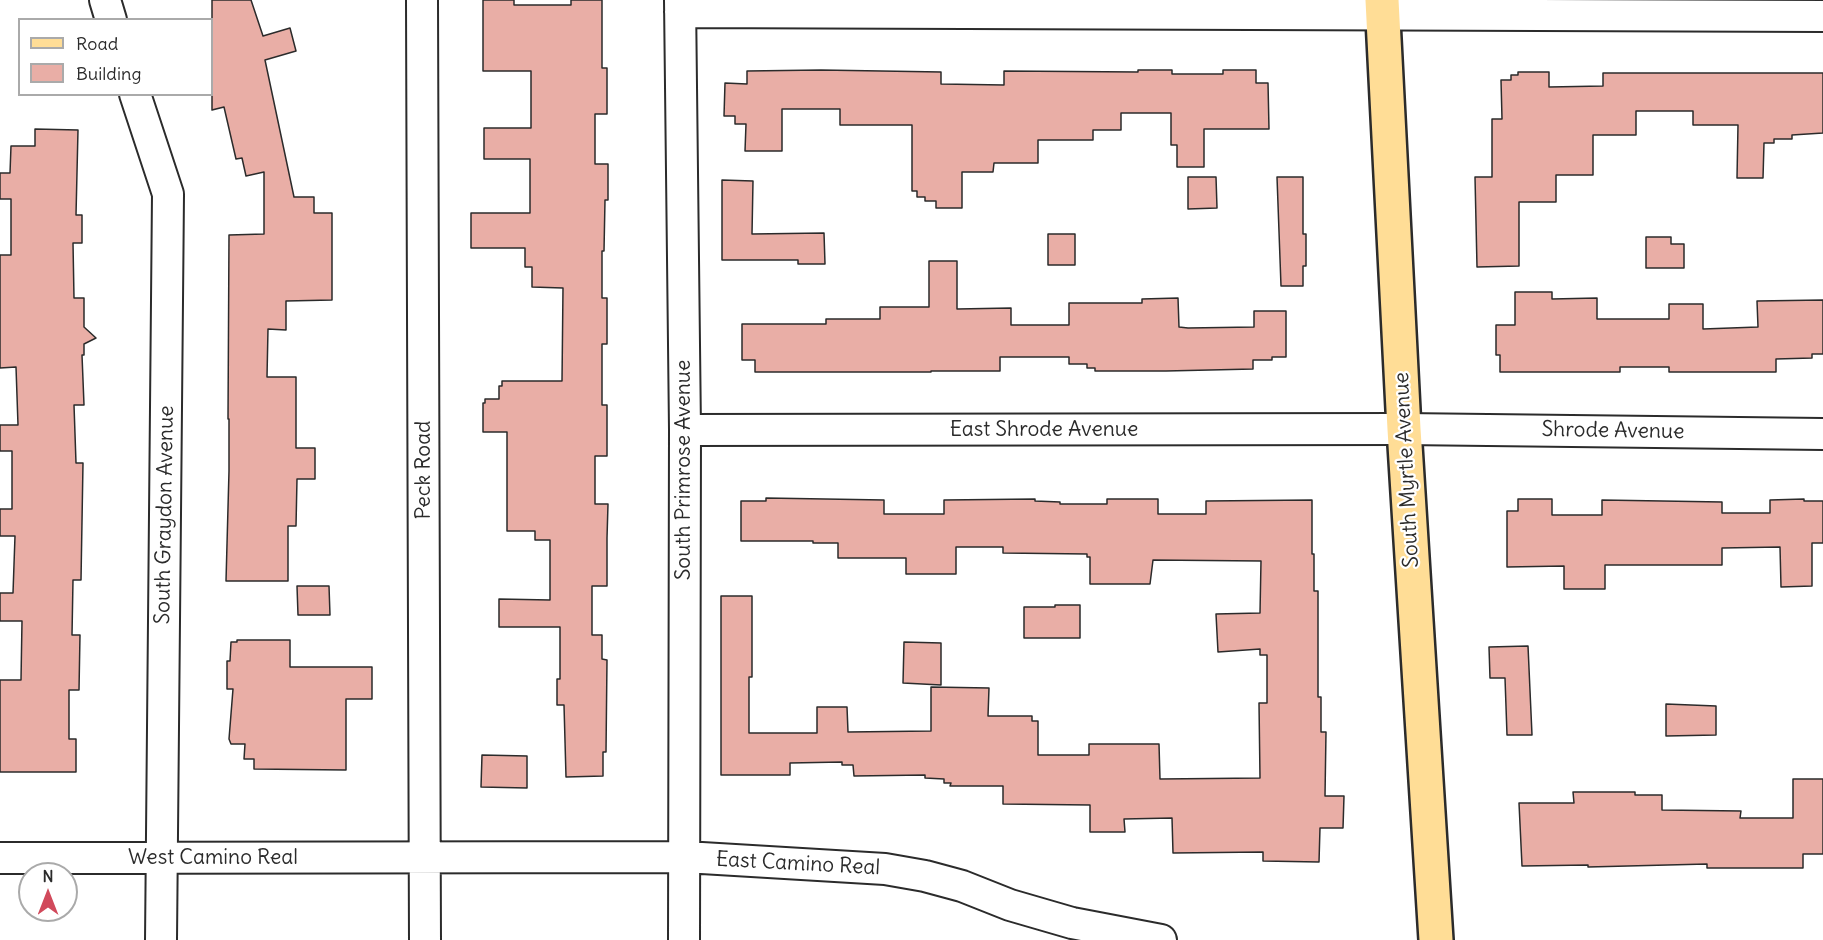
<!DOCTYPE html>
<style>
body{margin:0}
#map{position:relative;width:1823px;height:940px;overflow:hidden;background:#fff;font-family:Delius,sans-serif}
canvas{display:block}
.legend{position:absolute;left:18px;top:18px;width:195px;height:78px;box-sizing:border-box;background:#fff;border:2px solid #aaa;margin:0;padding:8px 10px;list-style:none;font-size:18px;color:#2b2b2b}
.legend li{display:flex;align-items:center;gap:12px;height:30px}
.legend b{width:30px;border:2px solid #aaa}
.north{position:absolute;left:18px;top:862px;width:60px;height:60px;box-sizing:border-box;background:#fff;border:2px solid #aaa;border-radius:50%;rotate:0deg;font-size:16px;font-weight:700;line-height:24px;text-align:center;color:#2b2b2b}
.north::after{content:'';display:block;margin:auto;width:21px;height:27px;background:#d1495b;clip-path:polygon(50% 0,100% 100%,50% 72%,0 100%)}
</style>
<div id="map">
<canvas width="1823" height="940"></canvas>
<ul class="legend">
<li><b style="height:8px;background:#ffdd96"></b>Road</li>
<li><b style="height:16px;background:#e9aea6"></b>Building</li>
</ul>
<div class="north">N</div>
</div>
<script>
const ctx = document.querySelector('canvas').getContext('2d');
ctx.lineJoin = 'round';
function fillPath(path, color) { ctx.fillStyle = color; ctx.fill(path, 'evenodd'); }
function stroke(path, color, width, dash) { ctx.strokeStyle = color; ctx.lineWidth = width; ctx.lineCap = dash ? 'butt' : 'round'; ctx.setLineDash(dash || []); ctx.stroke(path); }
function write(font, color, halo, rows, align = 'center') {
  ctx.font = font + ' Delius,sans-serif'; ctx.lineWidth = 4.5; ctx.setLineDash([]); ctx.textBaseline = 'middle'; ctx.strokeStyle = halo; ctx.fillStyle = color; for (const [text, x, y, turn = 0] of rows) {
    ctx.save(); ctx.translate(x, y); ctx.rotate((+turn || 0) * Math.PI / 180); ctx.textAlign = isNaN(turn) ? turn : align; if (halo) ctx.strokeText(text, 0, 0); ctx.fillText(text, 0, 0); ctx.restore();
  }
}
const building = new Path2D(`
 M212,0h39l12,36 27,-8 6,23 -31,9 29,137h20v16h18v87l-46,1v29l-18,-1 -1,48h29v71h19v31h-18l-1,47h-8v55h-62l3,-110v-52h-1l1,-184 35,-1v-62l-18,4 -4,-18 -6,1 -12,-52 -12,3z
 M483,0h31v5h57v-5h31v68h5v46h-12v50h13v36h-3l-1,51h-2v47h5v46h-5v61h5v51h-12v48h13l-1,34v48h-15v49h10v24l5,1 -1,92h-3v24l-37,1 -2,-72h-7v-26h3v-52h-61v-28l51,1v-60h-15v-9h-28v-99h-24v-29h2v-4h14v-13h3v-5h60l1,-93 -31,-1v-20h-7v-19h-54v-35h59v-54h-46v-31h47v-57h-48z
 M821,70l120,2v12l63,1v-14l134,1v-2h34v4h51v-4h33v13h12l1,46h-65v38h-27v-22h-6v-32h-50v17h-28v10h-55v23h-44l-1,9h-31v36h-26v-7h-11v-4h-8v-6h-5v-66h-72v-16h-58v42h-37l1,-27h-11v-8h-11l1,-33 22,1v-13z
 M1518,72h31v15l54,-1v-13h220v60l-31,2v4h-18v4h-10l-1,35h-26l1,-53h-45v-14h-57v24h-43v40h-37v27h-37v64l-42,1 -2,-90h17v-58h10l-1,-39h10v-5h7z
 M35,129l43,1 -2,85h6v28h-9l1,55h10v29l12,11 -12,6v11h-2l2,50h-10l2,58h7l-2,117h-8l-1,55h8l-1,55h-10v49h7v33h-76v-92h21l1,-59h-22v-28h13l2,-57h-15v-27h12v-58h-12v-26h18l-2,-58 -16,1v-113h11v-56h-11v-26h10l1,-27h24z
 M1188,177h28l1,31 -29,1z
 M1277,177h26v57h3v32h-3v20h-22z
 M722,180l31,1 -1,53 72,-1 1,31h-27v-4h-76z
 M1048,234h27v31h-27z
 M1646,237h25v7h13v24h-38z
 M929,261h28v48l54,-1v17h58v-22h73v-4l36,-1 1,29 9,1 66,-1v-16h32v46h-14v3h-19v9l-87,2h-71v-3h-8v-4h-18v-7h-69v14h-69v1h-176v-12h-13v-36h84v-5h54v-12h49z
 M1515,292h37v7l45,-1v21h72v-15h34v25l55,-2 -1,-26 66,-1v54h-11v4l-36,1v13h-107v-5h-49v5h-120v-17h-4v-30h19z
 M766,498l118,2v14h60v-14l91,-1v2l25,1v2h47v-5h51v15h48v-13l106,-1v54h2v37h4v106h3v35h5l-1,64h19l-1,32h-23l-1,34 -56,-1v-9l-90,1 -1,-35 -48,1 1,13h-35v-27l-87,-1v-18h-53l1,-3h-7v-4l-19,-1v-3l-71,1 -1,-11h-11v-3l-52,1v12h-69v-179h31v81h-3v56h68v-26h30l1,25 83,-1v-44l58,1 -1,28h44v5h6v34h51v-11h70l1,35 100,-1 -1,-75h8v-48h-7v-6l-42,3 -2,-38 44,-1 1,-52 -108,-1 -3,24h-60v-27h-3v-3l-84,-1v-6h-47v27h-50v-16h-68v-15h-25v-2h-72v-40h25z
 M1518,499h34v16h50v-15l120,2v11h48v-13l34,-1v2h19v42h-11v43l-31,1 -1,-40 -58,1v17h-117v24h-41v-23l-57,1v-56h11z
 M297,586h32l1,29h-32z
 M1055,605h25v33h-56v-31h31z
 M237,640h53v27h82v32h-26v71l-92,-1v-10h-10l1,-15h-14l-2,-5 4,-50h-6v-28h3l1,-19h6z
 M904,642l37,1v42l-38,-2z
 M1528,646l4,89h-25l-2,-57h-15l-1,-31z
 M1666,704l50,2v29l-50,1z
 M482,755l45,1v32l-46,-1z
 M1793,779h30v75h-20v14h-96v-4l-119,3v-2l-66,1 -3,-63h55l-1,-11h62v3h27v15l79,1 -1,7h53z`);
fillPath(building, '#e9aea6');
stroke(building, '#2b2b2b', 1.5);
const minor = new Path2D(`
 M105,0l6,20
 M422,0l3,940
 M680,0l5,430 -1,510
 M680,12l1143,4
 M135,94l33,100 -7,746
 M685,430l719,-1 419,5
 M0,858l685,-1 200,12 40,7 37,10 48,19 62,18 89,17`);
const major = new Path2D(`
 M1382,0l22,429 32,511`);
stroke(minor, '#2b2b2b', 34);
stroke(major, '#2b2b2b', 38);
stroke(minor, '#fff', 30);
stroke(major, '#ffdd96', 33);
write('21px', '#2b2b2b', '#fff', [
 ["East Shrode Avenue",1044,430],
 ["Shrode Avenue",1613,431,1],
 ["Peck Road",424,470,-90],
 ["South Primrose Avenue",684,470,-90],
 ["South Myrtle Avenue",1407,470,-93],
 ["South Graydon Avenue",165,515,-89],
 ["West Camino Real",213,858],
 ["East Camino Real",798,864,3]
]);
</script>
